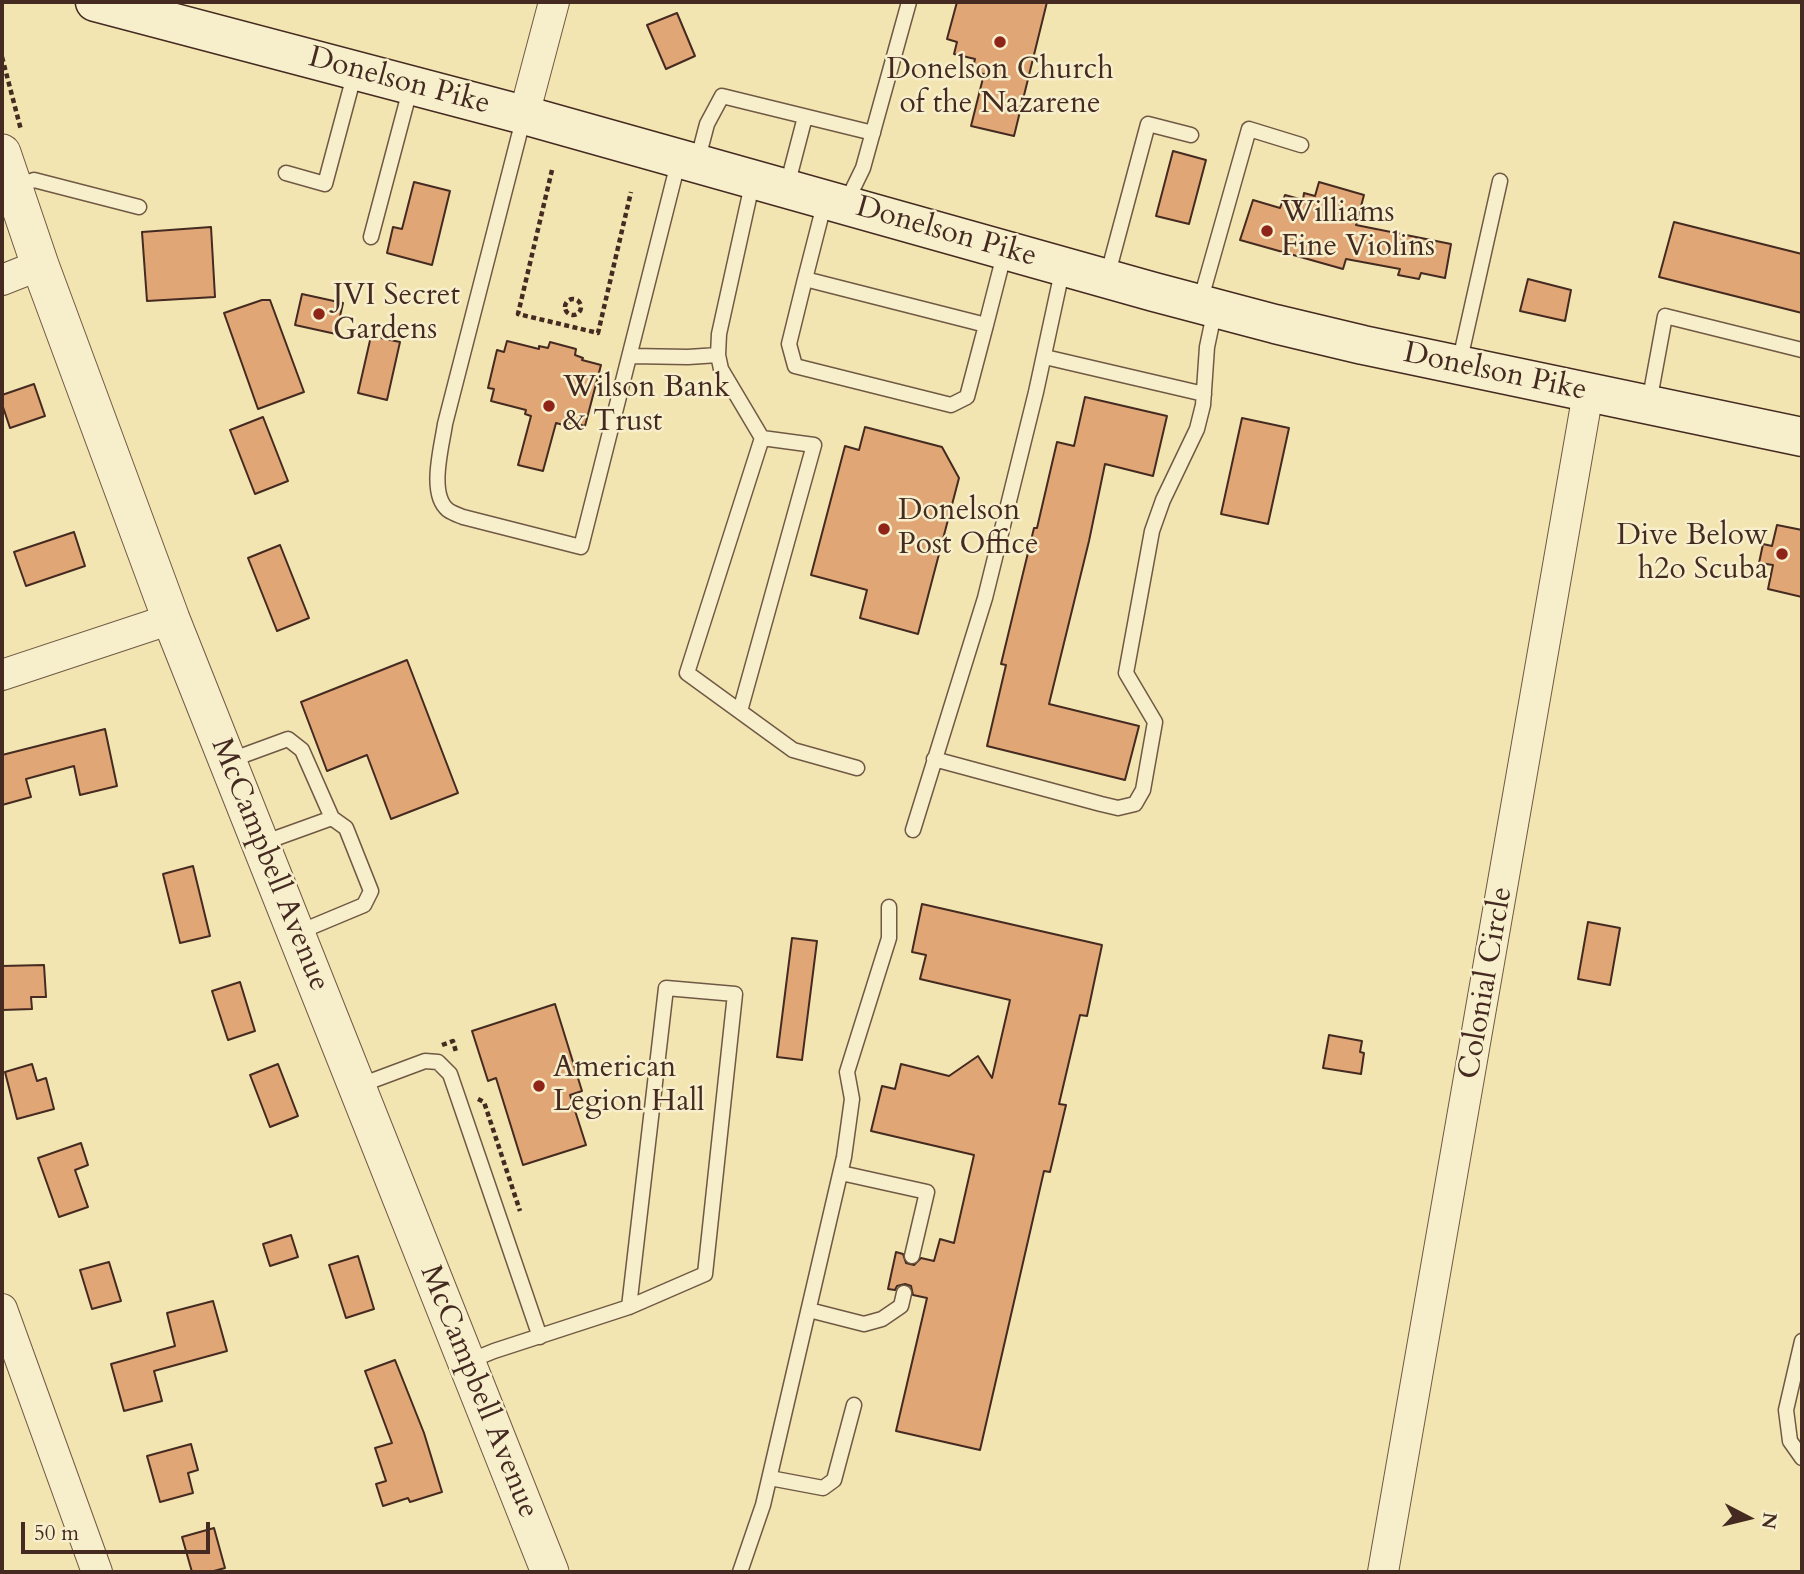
<!DOCTYPE html>
<style>
body{margin:0}
#map{position:relative;width:1804px;height:1574px;overflow:hidden;background:#f3e5b1;font-family:Cardo,serif}
canvas{display:block}
.frame{position:absolute;inset:0;border:4px solid #442a20;pointer-events:none}
.north{position:absolute;left:1713px;top:1483px;width:70px;height:70px;-webkit-text-stroke:5px #f7eecc;paint-order:stroke;rotate:97deg;font-size:19px;font-weight:700;line-height:28px;text-align:center;color:#442a20}
.north::after{content:'';display:block;margin:auto;width:24px;height:32px;background:#442a20;clip-path:polygon(50% 0,100% 100%,50% 72%,0 100%)}
.scale{position:absolute;left:21px;top:1522px;width:189px;height:32px;box-sizing:border-box;border:4px solid #442a20;border-top:0;padding-left:9px;font-size:21px;line-height:24px;white-space:nowrap;color:#442a20;-webkit-text-stroke:5px #f7eecc;paint-order:stroke}
</style>
<div id="map">
<canvas width="1804" height="1574"></canvas>
<div class="frame"></div>
<div class="north">N</div>
<div class="scale">50 m</div>
</div>
<script>
const ctx = document.querySelector('canvas').getContext('2d');
ctx.lineJoin = 'round';
function fillPath(path, color) { ctx.fillStyle = color; ctx.fill(path, 'evenodd'); }
function stroke(path, color, width, dash) { ctx.strokeStyle = color; ctx.lineWidth = width; ctx.lineCap = dash ? 'butt' : 'round'; ctx.setLineDash(dash || []); ctx.stroke(path); }
function write(font, color, halo, rows, align = 'center') {
  ctx.font = font + ' Cardo,serif'; ctx.lineWidth = 5; ctx.setLineDash([]); ctx.textBaseline = 'middle'; ctx.strokeStyle = halo; ctx.fillStyle = color; for (const [text, x, y, turn = 0] of rows) {
    ctx.save(); ctx.translate(x, y); ctx.rotate((+turn || 0) * Math.PI / 180); ctx.textAlign = isNaN(turn) ? turn : align; if (halo) ctx.strokeText(text, 0, 0); ctx.fillText(text, 0, 0); ctx.restore();
  }
}
const building = new Path2D(`
 M957,2h90l-33,134 -43,-10 13,-52 -12,-2 3,-13 -21,-5 3,-12 -10,-3z
 M677,13l18,43 -29,13 -19,-44z
 M1173,151l33,9 -17,64 -33,-8z
 M414,182l36,9 -18,74 -45,-12 6,-26 9,2z
 M1319,182l45,13 -8,30 95,19 -6,34 -24,-5 -2,6 -21,-4 2,-6 -54,-10 -3,10 -103,-29 13,-40 27,8 5,-13 18,5 1,-7 11,3z
 M1674,222l128,32v59l-143,-36z
 M211,227l4,70 -68,4 -5,-69z
 M1528,279l43,11 -6,31 -45,-10z
 M302,294l41,9 -7,31 -41,-9z
 M262,300h8l34,92 -46,17 -34,-96z
 M371,336l29,6 -13,58 -29,-7z
 M507,341l32,8v-3l9,2 2,-6 26,7 -1,6 8,3 -1,2 19,5 -16,61 -17,-4 -1,4 -11,-3 -13,48 -25,-6 13,-49 -6,-2 1,-4 -35,-9 3,-12 -6,-1 9,-38 7,2z
 M34,384l11,32 -35,12 -8,-24v-9z
 M1085,397l82,19 -14,60 -48,-12 -16,77 -40,163 90,22 -14,54 -138,-34 19,-81 -5,-1 33,-136h3l20,-86 17,4z
 M263,417l25,64 -33,13 -25,-64z
 M1242,418l47,10 -21,96 -47,-10z
 M865,427l77,20 17,31 -41,156 -58,-16 7,-28 -56,-15 34,-129 14,4z
 M1777,525l25,5v67l-34,-8 5,-24 -14,-2 4,-19 9,2z
 M74,532l11,34 -59,20 -12,-34z
 M280,545l29,73 -32,13 -29,-73z
 M407,660l51,133 -67,26 -24,-64 -40,16 -26,-69z
 M105,729l12,57 -37,9 -6,-29 -48,13 5,18 -29,8v-50z
 M193,866l17,70 -30,7 -17,-69z
 M922,904l180,41 -15,71 -7,-1 -21,89 7,1 -16,67 -6,-1 -64,279 -84,-19 31,-133 -14,-3 -2,-9 -6,-2 -8,2 -2,4 -7,-1 8,-37 7,2 3,9 8,2 7,-7 13,3 6,-22 14,4 20,-88 -103,-24 11,-45 13,3 6,-25 48,12 29,-20 14,22 18,-78 -90,-21 6,-24 -14,-3z
 M1588,922l32,6 -10,57 -32,-6z
 M792,938l25,3 -15,119 -25,-3z
 M44,965l2,32h-15l1,12 -30,1v-44z
 M240,982l15,49 -27,9 -16,-49z
 M555,1004l27,87 -12,4 16,50 -63,20 -27,-87 -8,3 -16,-50z
 M1329,1035l33,6 -2,11 4,1 -3,21 -38,-6z
 M32,1064l5,17 9,-3 8,31 -37,10 -12,-47z
 M278,1064l20,52 -28,11 -20,-52z
 M81,1143l7,22 -13,5 13,37 -29,10 -21,-59z
 M291,1235l7,22 -28,9 -7,-22z
 M358,1256l16,53 -28,9 -17,-53z
 M109,1262l12,39 -29,8 -12,-39z
 M213,1301l14,50 -73,20 8,30 -38,10 -13,-47 64,-18 -8,-33z
 M395,1360l29,73 18,59 -32,10 -2,-4 -25,8 -7,-22 10,-3 -11,-33 17,-5 -27,-72z
 M191,1444l7,26 -10,3 5,20 -33,9 -13,-46z
 M214,1528l11,40 -15,4h-18l-10,-35z`);
fillPath(building, '#e0a676');
stroke(building, '#442a20', 2);
const service = new Path2D(`
 M524,116l-79,308c-3,22 -17,70 3,86 4,3 10,5 15,7l118,30 98,-388
 M697,162l10,-38 15,-28 151,37
 M286,173l39,11 30,-112
 M753,180l-34,154 -1,21 3,14 41,69 -75,235 106,77 64,18
 M787,186l18,-69
 M16,187l18,-7 105,27
 M825,201l-20,78 181,46 19,-74
 M846,203l17,-35 46,-166
 M371,237l40,-151
 M1107,277l41,-153 43,11
 M805,279l-16,65 6,22 156,39 16,-8 19,-72
 M1200,302l49,-173 52,16
 M631,356l57,1 30,-2
 M1045,357l159,37
 M1459,364l41,-183
 M1649,403l16,-87 137,34
 M740,711l74,-266 -52,-7
 M934,759l167,45 17,4 17,-4 8,-14 12,-68 -29,-49 26,-142 11,-31 34,-71 6,-24 4,-58 8,-38
 M228,761l60,-22 14,11 30,68
 M913,830l72,-232 51,-206 27,-125
 M260,844l72,-26 14,10 25,63 -7,14 -67,28
 M358,1086l67,-25 13,1 12,12 90,263
 M841,1173l86,19 -15,64
 M809,1310l55,14 18,-5 19,-13 3,-13
 M1802,1341l-16,69 4,31 12,17
 M467,1362l27,-11 135,-44 76,-33 30,-280 -69,-6 -37,319
 M770,1478l53,10 11,-8 20,-75
 M740,1572l23,-67 81,-348 8,-58 -5,-27 42,-134v-31`);
const minor = new Path2D(`
 M524,115l30,-113
 M2,280l38,-15
 M2,675l169,-56
 M2,1309l95,263
 M1383,1572l205,-1179`);
const tertiary = new Path2D(`
 M2,153l38,112 131,354 379,953`);
const secondary = new Path2D(`
 M95,2l429,113 630,177 121,32 88,21 439,92`);
stroke(service, '#705944', 17);
stroke(minor, '#705944', 32);
stroke(tertiary, '#705944', 39);
stroke(secondary, '#442a20', 41);
stroke(new Path2D(`
 M2,57l19,73
 M552,170l-34,144 80,19 33,-141
 M565 307a8 8 0 1 1 16 0a8 8 0 1 1-16 0Z
 M442,1045l11,-4 3,11
 M478,1099l6,3 36,109`), '#442a20', 4.5, [5, 3.5]);
stroke(service, '#f7eecc', 14);
stroke(minor, '#f7eecc', 30);
stroke(tertiary, '#f7eecc', 37);
stroke(secondary, '#f7eecc', 38);
for (const [x, y, r, color] of [
 [1000,42,7,"#8f2418"],
 [1267,231,7,"#8f2418"],
 [319,314,7,"#8f2418"],
 [549,406,7,"#8f2418"],
 [884,529,7,"#8f2418"],
 [1782,554,7,"#8f2418"],
 [539,1086,7,"#8f2418"]
]) { const dot = new Path2D(); dot.arc(x, y, r, 0, 2 * Math.PI); ctx.fillStyle = color; ctx.fill(dot); stroke(dot, '#f7eecc', 2.5); }
write('30px', '#442a20', '#f7eecc', [
 ["Donelson Church",1000,71,"center"],
 ["of the Nazarene",1000,105,"center"],
 ["Williams",1281,214],
 ["Fine Violins",1281,248],
 ["JVI Secret",333,297],
 ["Gardens",333,331],
 ["Wilson Bank",563,389],
 ["& Trust",563,423],
 ["Donelson",898,512],
 ["Post Office",898,546],
 ["Dive Below",1768,537,"right"],
 ["h2o Scuba",1768,571,"right"],
 ["American",553,1069],
 ["Legion Hall",553,1103]
], 'left');
write('30px', '#442a20', '#f7eecc', [
 ["Donelson Pike",399,82,15],
 ["Donelson Pike",946,233,16],
 ["Donelson Pike",1495,373,12],
 ["McCampbell Avenue",269,865,68],
 ["Colonial Circle",1487,983,-80],
 ["McCampbell Avenue",478,1392,68]
]);
</script>
